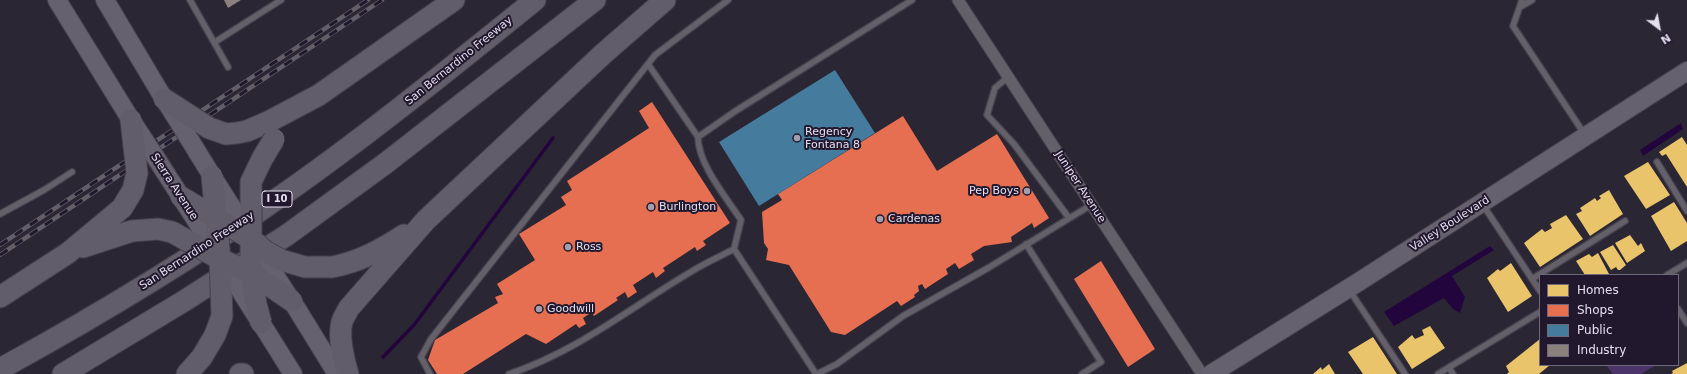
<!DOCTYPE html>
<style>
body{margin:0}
#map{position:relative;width:1687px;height:374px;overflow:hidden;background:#2b2633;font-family:"DejaVu Sans",sans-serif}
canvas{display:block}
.legend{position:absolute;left:1539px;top:274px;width:140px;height:92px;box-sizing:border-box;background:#21182e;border:1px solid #6f687b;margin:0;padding:5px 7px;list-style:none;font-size:12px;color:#e4dfef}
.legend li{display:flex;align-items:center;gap:8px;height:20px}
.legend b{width:20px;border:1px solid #6f687b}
.north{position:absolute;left:1639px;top:8px;width:40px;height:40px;-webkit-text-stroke:3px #21182e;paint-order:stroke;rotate:148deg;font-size:11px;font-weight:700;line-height:16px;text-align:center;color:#e4dfef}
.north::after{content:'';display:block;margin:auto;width:14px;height:18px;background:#e4dfef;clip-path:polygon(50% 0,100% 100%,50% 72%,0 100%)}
</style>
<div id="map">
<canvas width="1687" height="374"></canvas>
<ul class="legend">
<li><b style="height:11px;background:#e9c46a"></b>Homes</li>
<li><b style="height:11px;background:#e76f51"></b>Shops</li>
<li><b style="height:11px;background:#457b9d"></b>Public</li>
<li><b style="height:11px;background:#8a817c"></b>Industry</li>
</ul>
<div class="north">N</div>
</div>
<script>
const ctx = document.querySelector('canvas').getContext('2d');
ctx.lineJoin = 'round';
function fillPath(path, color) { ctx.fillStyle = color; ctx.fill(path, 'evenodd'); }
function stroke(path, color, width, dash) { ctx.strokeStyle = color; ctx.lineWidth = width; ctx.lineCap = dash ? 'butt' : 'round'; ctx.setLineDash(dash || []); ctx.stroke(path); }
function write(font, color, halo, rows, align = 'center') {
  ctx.font = font + ' "DejaVu Sans",sans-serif'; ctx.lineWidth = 4; ctx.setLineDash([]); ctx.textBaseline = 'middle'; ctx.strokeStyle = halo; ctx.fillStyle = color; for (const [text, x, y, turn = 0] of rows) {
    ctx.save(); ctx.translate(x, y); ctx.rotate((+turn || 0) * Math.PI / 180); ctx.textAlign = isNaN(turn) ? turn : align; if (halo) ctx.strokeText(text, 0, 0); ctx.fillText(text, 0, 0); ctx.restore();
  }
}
fillPath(new Path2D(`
 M1606,365h50l-15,9h-28z`), '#4a3469');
fillPath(new Path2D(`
 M1681,123l2,6 -40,27 -3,-6z
 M1490,246l4,4 -42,26 13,21 -5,16 -7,-4 -9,-11 -50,28 -10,-14z`), '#23053e');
fillPath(new Path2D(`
 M1682,137l5,8v42l-21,-33 -4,2 -3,-4z
 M1648,162l22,33 -24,14 -22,-33z
 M1609,190l14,24 -33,22 -14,-22 6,-3 -2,-3 15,-10 2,3 4,-3 -2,-2z
 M1674,202l13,21v18l-16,10 -20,-35z
 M1566,215l17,24 -43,28 -16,-24 18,-14 3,3 7,-4 -2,-4z
 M1630,235l8,11 3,-3 4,8 -18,12 -12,-20z
 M1613,245l13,20 -6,5h-2l-2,-3 -5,3 -11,-18z
 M1598,253l11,21 -24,1 -9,-14 13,-7 3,3z
 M1511,263l21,33 -24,16 -21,-34 11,-9 2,2z
 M1430,326l15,22 -33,21 -14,-22 14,-12 3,4 9,-4 -2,-5z
 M1373,337l24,37h-34l-15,-22z
 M1540,339v26h10l-11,9h-32l2,-2 -3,-6z
 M1687,363v11h-16l2,-1 -1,-2z
 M1329,364l6,10h-22l8,-7 1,3z`), '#e9c46a');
fillPath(new Path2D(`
 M652,102l78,121 -27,18 3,4 -9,6 -2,-4 -32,21 2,3 -9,7 -3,-6 -20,13 4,7 -9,6 -3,-6 -9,6 2,2 -24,16 -2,-4 -9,6 3,6 -7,4 -3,-4 -30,20 -20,-10 -63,40h-26l-9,-14 7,-20 63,-37 -3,-6 8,-3 -6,-10 38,-24 -16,-26 47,-29 -5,-8 11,-7 -5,-9 82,-53 -10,-17z
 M903,116l34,55 60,-37 52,84 -15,10 -2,-5 -21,14 1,5 -28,4 -13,8 3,6 -15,9 -4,-6 -9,6 2,5 -23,15 -3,-5 -4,2 1,5 -5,4 1,2 -14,9 -4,-5 -52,34 -14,-3 -42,-67 -23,-5 2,-11 -4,-6 -2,-31 20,-12 -4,-6z
 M1101,261l54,88 -27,18 -54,-88z`), '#e76f51');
fillPath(new Path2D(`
 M835,70l40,63 -116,73 -40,-64z`), '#457b9d');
fillPath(new Path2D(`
 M224,0h17l-13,8z`), '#8a817c');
stroke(new Path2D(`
 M383,357l31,-32 139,-187`), '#23053e', 3.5);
const service = new Path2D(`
 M190,0l38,67
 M1522,0l-9,26 72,109
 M1520,7l12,-7
 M215,42l66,-42
 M648,64l50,73
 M1008,77l-13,11 -8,27 27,29 55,74
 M1657,162l30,49
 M1483,205l57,86
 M0,214l44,-24 28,-18
 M1026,244l75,118 -19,12
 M734,249l7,-29c-15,-23 -43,-56 -43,-83l36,-25 178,-112
 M1667,275l20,-12
 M1532,279l93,-58
 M1350,291l55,83
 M1678,309l9,14
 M1449,368l4,6
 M430,374l-9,-17 10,-18 224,-284 73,-55
 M509,374c67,-22 121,-66 180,-101 14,-9 30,-16 45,-24l82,125
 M817,374l20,-10 66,-48 85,-48 103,-63
 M1438,374l102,-62`);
const minor = new Path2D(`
 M958,0l244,374`);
const primary = new Path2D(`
 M57,0l74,120
 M105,0l59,99
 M188,137l24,39
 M156,158l25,39
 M292,301l45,73
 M261,323l32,51
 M1211,374l146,-91 330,-212`);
const motorway = new Path2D(`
 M209,128l17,6 11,-1 10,-2 23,-10 49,-26 135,-95
 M83,247l49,-16
 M332,267c27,-5 49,-17 72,-32
 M0,297l68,-44 54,-45 11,-18 4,-17
 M0,369c97,-53 193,-111 284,-175 87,-61 169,-128 251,-194
 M63,374l121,-73 103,-66 99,-72 209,-163
 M187,374l15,-17
 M240,374h3
 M348,374c-4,-13 -10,-38 -6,-52 1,-4 5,-10 7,-14l77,-88 177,-166 62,-54`);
stroke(service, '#46414d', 8);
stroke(minor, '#46414d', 13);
stroke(primary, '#46414d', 20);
stroke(motorway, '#46414d', 23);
stroke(service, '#64606a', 5.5);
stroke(minor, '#64606a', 11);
stroke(primary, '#66616e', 18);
stroke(motorway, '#625d6a', 21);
const rail = new Path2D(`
 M0,245l368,-245
 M0,255l382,-255`);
stroke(rail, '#625f6a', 4.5);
stroke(rail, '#21182e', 3, [9]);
const primaryBridge = new Path2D(`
 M165,100l23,37
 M131,120l25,38
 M212,176l77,121
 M181,197l76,120`);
const motorwayBridge = new Path2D(`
 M164,99l45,29
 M131,120l6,53
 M181,197l70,42 14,12 16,9 24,7h27
 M132,231l26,-2 14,3 48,27 31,14 41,28
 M261,323l-5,-19 -5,-31v-91l11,-23 12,-20
 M202,357l13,-22 7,-19 -2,-57 -8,-83`);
stroke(primaryBridge, '#46414d', 20, []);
stroke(motorwayBridge, '#46414d', 23, []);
stroke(primaryBridge, '#66616e', 18);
stroke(motorwayBridge, '#625d6a', 21);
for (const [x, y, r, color] of [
 [797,138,4,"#a39ead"],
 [1027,191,4,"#a39ead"],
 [651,207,4,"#a39ead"],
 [880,219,4,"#a39ead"],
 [568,247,4,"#a39ead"],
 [539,309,4,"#a39ead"]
]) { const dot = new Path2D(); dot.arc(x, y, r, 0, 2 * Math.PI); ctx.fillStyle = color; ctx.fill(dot); stroke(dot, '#21182e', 1.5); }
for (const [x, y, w] of [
 [277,199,30]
]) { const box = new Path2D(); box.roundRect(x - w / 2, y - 8, w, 16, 3); ctx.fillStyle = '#21182e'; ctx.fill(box); stroke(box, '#e4dfef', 1); }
write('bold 10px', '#e4dfef', null, [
 ["I 10",277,199]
]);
write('11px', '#e4dfef', '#21182e', [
 ["San Bernardino Freeway",459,61,-39],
 ["Sierra Avenue",174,187,57],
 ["Juniper Avenue",1080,187,57],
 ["Valley Boulevard",1450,224,-33],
 ["San Bernardino Freeway",197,251,-33]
]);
write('11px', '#e4dfef', '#21182e', [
 ["Regency",805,132],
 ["Fontana 8",805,145],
 ["Pep Boys",1019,191,"right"],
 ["Burlington",659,207],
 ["Cardenas",888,219],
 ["Ross",576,247],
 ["Goodwill",547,309]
], 'left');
</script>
